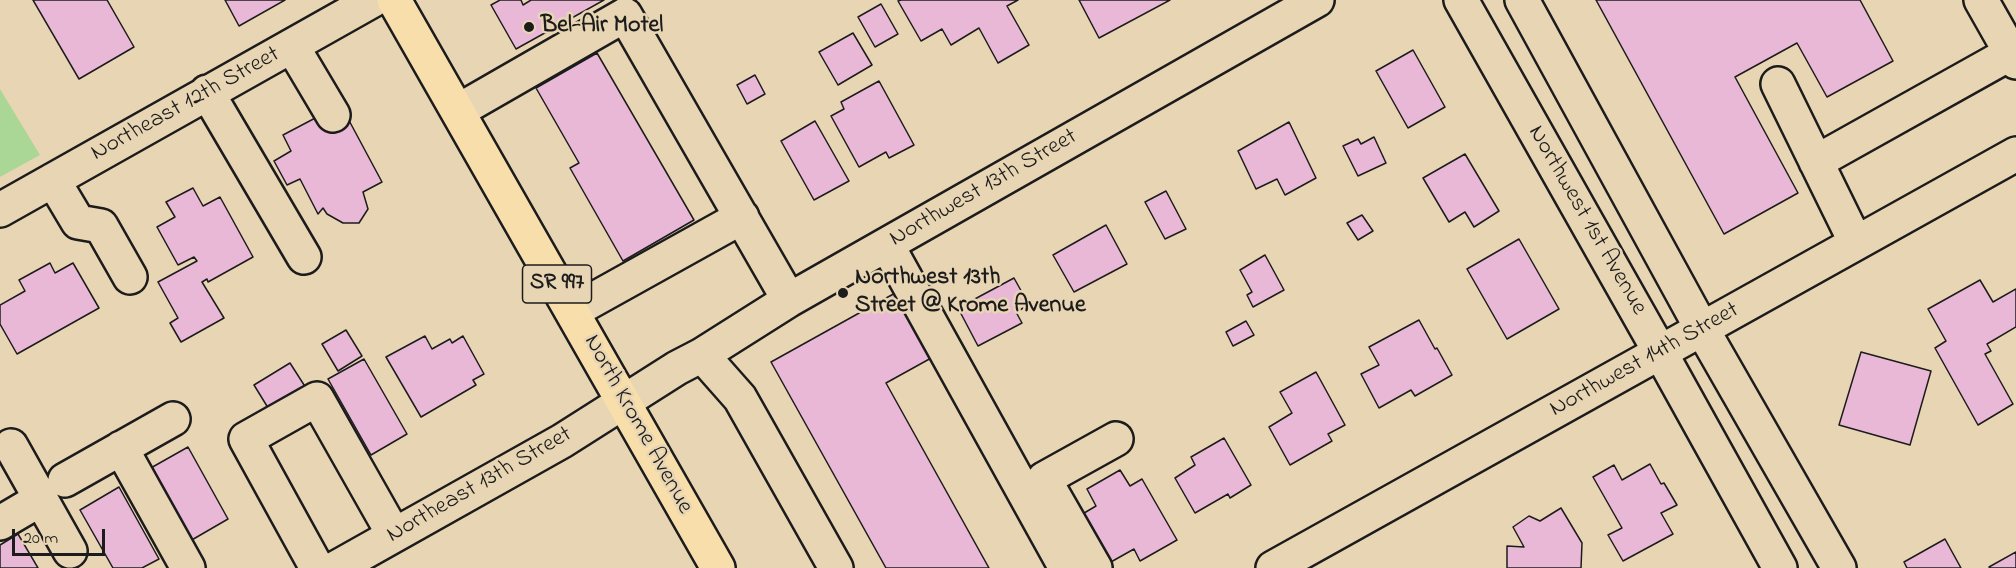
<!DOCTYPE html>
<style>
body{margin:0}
#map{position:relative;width:2016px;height:568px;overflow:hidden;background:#e8d5b3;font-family:"Indie Flower",sans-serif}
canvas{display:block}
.scale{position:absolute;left:12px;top:529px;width:93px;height:27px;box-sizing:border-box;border:3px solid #1c1c1c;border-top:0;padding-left:8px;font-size:18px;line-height:21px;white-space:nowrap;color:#1c1c1c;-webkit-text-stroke:4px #e8d5b3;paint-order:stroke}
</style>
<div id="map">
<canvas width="2016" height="568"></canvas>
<div class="scale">20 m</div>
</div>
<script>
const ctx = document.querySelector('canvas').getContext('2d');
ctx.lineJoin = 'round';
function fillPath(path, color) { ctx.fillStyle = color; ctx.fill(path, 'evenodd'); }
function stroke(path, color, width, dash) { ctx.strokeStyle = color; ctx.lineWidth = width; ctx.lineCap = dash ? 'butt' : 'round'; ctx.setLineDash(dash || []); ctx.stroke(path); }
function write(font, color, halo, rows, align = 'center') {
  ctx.font = font + ' "Indie Flower",sans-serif'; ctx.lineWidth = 5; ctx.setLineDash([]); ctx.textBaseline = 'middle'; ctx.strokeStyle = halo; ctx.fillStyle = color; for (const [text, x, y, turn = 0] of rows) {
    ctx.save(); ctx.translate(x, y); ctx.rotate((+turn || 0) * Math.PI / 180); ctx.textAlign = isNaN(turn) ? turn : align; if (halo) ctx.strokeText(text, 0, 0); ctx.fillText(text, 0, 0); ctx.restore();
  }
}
fillPath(new Path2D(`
 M0,89l40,66 -40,22z`), '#abd796');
const building = new Path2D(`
 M33,0h74l27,47 -55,32z
 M225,0h60l-46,26z
 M500,0h21l2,5 8,-5h73l-88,49 -25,-44z
 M901,0h117l-11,6 22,39 -31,18 -19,-35 -28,17 -9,-16 -21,12 -23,-40z
 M1079,0h91l-71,38z
 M1596,0h264l33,61 -66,36 -30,-54 -62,34 63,116 -74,41z
 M881,4l17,30 -23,13 -17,-30z
 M853,33l19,32 -34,20 -19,-33z
 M1413,50l32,57 -37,21 -32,-57z
 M597,53l97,167 -71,41 -53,-93 9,-5 -43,-75z
 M755,75l10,19 -18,10 -10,-19z
 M879,81l35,64 -25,13 -3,-6 -27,15 -28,-51 13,-7 -3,-7z
 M345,113l37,69 -19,10 5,17 -9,14h-16l-16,-9 -4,-6 -5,6 -18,-35 -13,6 -13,-24 17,-10 -8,-16 38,-20z
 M815,121l34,60 -35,19 -33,-59z
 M1289,122l27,56 -31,17 -8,-16 -21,10 -18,-38z
 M1374,137l12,26 -28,13 -15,-30 15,-7 3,5z
 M1465,154l34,57 -25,16 -9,-15 -16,10 -26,-44z
 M193,188l10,18 17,-9 33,60 -45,25 -1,-3 -5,3 22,36 -43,24 -11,-19 8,-5 -20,-36 39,-21 -3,-4 -16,8 -21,-38 18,-10 -9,-15z
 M1166,191l20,38 -21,10 -20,-37z
 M1362,215l11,16 -15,9 -11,-17z
 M1106,225l21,39 -53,28 -21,-37z
 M1519,239l40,70 -52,30 -40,-70z
 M1265,255l19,35 -31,17 -6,-12 5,-3 -12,-22z
 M50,263l5,10 18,-10 26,45 -82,46 -17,-30v-19l25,-14 -6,-11z
 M1014,278l15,27 -13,7 6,11 -44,23 -20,-38z
 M1980,280l13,22 23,-13v38l-29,17 4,7 -6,3 28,50 -35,21 -43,-77 11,-7 -18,-32z
 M897,292l36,65 -47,26 103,185h-103l-115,-206z
 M1419,320l16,29 2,-1 15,27 -37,21 -4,-6 -32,18 -18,-34 18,-9 -10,-18z
 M1246,321l8,14 -21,11 -7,-14z
 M346,330l16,26 -24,15 -16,-27z
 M425,336l7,13 18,-10 2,4 11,-7 21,38 -11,6 3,5 -55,32 -35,-60z
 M1861,352l70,19 -21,74 -71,-20z
 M364,359l43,75 -36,21 -43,-76z
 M290,363l16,25 -36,23 -16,-26z
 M1316,372l29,53 -17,9 4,7 -42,24 -21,-38 23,-14 -12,-21z
 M1224,438l27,47 -21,13 -2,-4 -33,19 -20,-35 20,-13 -4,-8z
 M188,447l40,72 -38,22 -41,-72z
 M1650,464l11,20 3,-1 13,22 -16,8 12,21 -50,27 -15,-26 14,-7 -29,-51 21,-12 8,15z
 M1120,470l10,16 12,-7 35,61 -37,21 -6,-12 -32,18 -28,-48 22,-13 -9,-17z
 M119,487l40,72 -17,9h-29l-33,-58z
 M1561,508l21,35 -1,25h-74v-22l17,1 -11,-20 16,-11 11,5z
 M18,534l20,34h-38v-23z
 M1945,539l16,29h-54l-3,-6z
 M2016,552v16h-26l-1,-1z`);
fillPath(building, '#e9b8d7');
stroke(building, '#1c1c1c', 1.5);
const minor = new Path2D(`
 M1461,0l199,352 120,216
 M1522,0l180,329 137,239
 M1981,0l30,53
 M292,46l41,69
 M1778,84l78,159
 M207,92l97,165
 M458,111l167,-96 164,285
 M1816,162l195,-109 5,9
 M53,180l25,42 23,4 29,51
 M0,210l373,-210
 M887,245l179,323
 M573,311l169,-94
 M702,355l38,43 96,170
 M11,446l59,105
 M121,448l67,120
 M65,480l108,-61
 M0,523l41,-24
 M317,568l-71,-129 71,-40 77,136
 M336,568l226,-127 115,-73 25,-13 87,-55 528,-300
 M1095,568l-51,-89 72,-40
 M1273,568l743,-414`);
const highway = new Path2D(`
 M394,0l324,568`);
stroke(minor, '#1c1c1c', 38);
stroke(highway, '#1c1c1c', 38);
stroke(minor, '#e8d5b3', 33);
stroke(highway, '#f8deab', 33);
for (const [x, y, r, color] of [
 [529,27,6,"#1c1c1c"],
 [843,293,6,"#1c1c1c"]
]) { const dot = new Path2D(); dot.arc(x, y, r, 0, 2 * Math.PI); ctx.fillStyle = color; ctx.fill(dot); stroke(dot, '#e8d5b3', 2); }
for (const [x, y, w] of [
 [557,284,69]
]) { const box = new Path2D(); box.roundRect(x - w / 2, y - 19, w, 38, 4.5); ctx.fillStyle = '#e8d5b3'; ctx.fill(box); stroke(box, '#1c1c1c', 1.5); }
write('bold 22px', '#1c1c1c', null, [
 ["SR 997",557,284]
]);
write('bold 24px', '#1c1c1c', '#e8d5b3', [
 ["Bel-Air Motel",541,27],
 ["Northwest 13th",855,279],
 ["Street @ Krome Avenue",855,307]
], 'left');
write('24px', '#1c1c1c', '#e8d5b3', [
 ["Northeast 12th Street",186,105,-29],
 ["Northwest 13th Street",984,189,-30],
 ["Northwest 1st Avenue",1586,221,60],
 ["Northwest 14th Street",1645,361,-29],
 ["North Krome Avenue",637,425,61],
 ["Northeast 13th Street",480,486,-30]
]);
</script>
